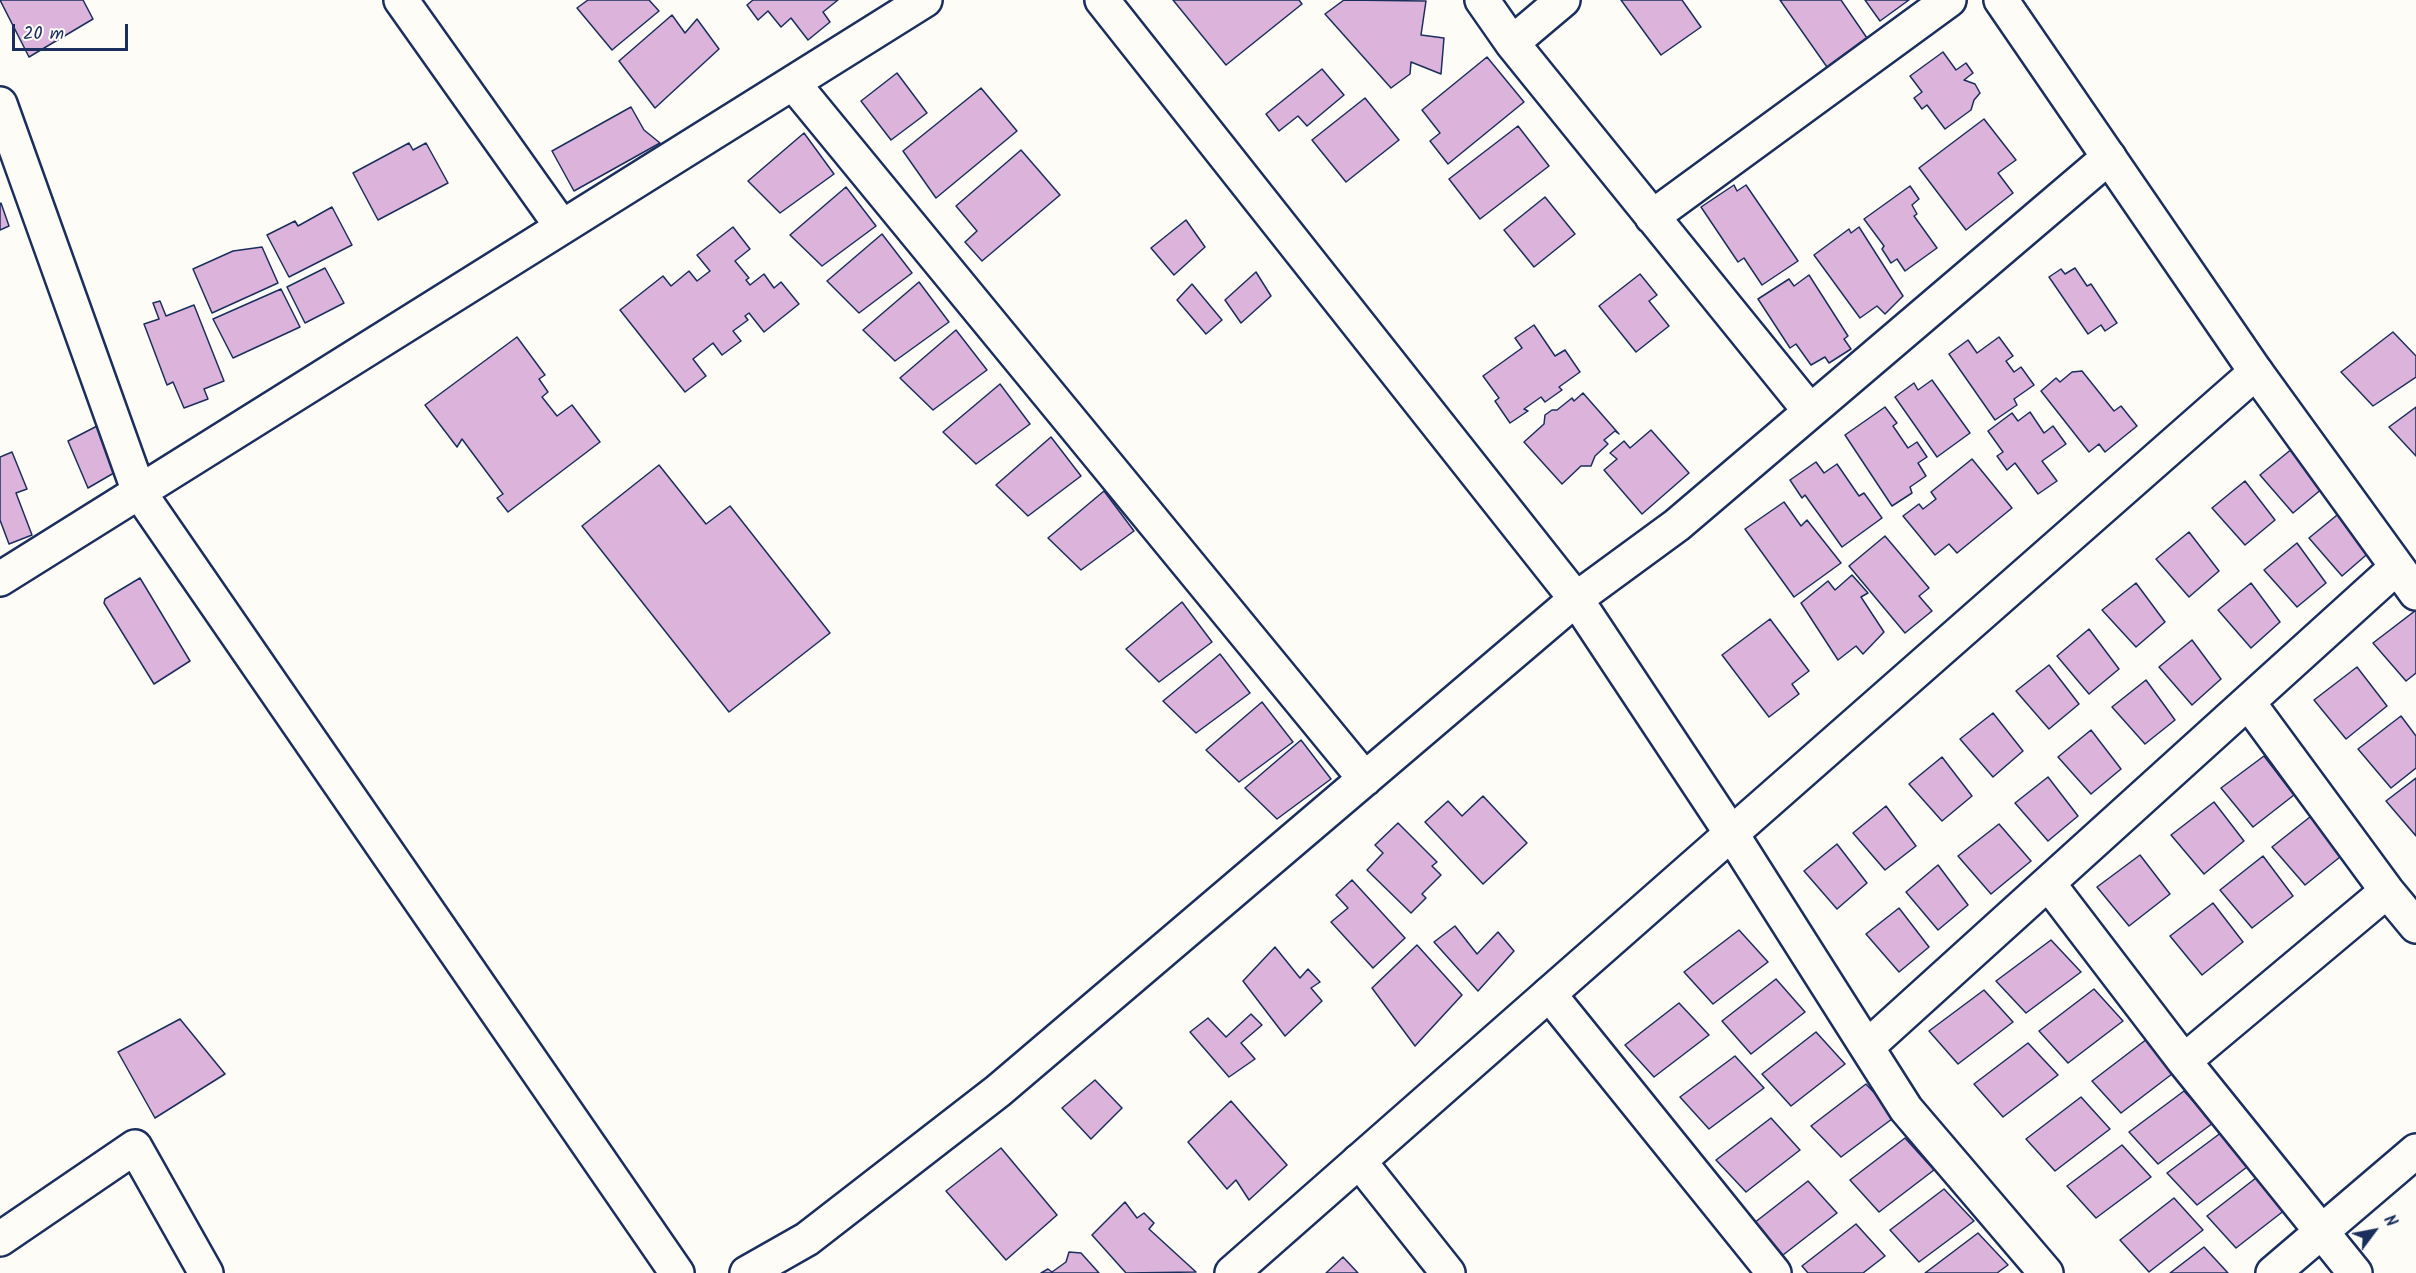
<!DOCTYPE html>
<style>
body{margin:0}
#map{position:relative;width:2416px;height:1273px;overflow:hidden;background:#fdfcf7;font-family:Kalam,sans-serif}
canvas{display:block}
.north{position:absolute;left:2344px;top:1201px;width:60px;height:60px;-webkit-text-stroke:4px #fdfcf7;paint-order:stroke;rotate:58deg;font-size:16px;font-weight:700;line-height:24px;text-align:center;color:#1b2f5e}
.north::after{content:'';display:block;margin:auto;width:21px;height:27px;background:#1b2f5e;clip-path:polygon(50% 0,100% 100%,50% 72%,0 100%)}
.scale{position:absolute;left:12px;top:24px;width:116px;height:27px;box-sizing:border-box;border:3px solid #1b2f5e;border-top:0;padding-left:8px;font-size:18px;line-height:21px;white-space:nowrap;color:#1b2f5e;-webkit-text-stroke:4px #fdfcf7;paint-order:stroke}
</style>
<div id="map">
<canvas width="2416" height="1273"></canvas>
<div class="north">N</div>
<div class="scale">20 m</div>
</div>
<script>
const ctx = document.querySelector('canvas').getContext('2d');
ctx.lineJoin = 'round';
function fillPath(path, color) { ctx.fillStyle = color; ctx.fill(path, 'evenodd'); }
function stroke(path, color, width, dash) { ctx.strokeStyle = color; ctx.lineWidth = width; ctx.lineCap = dash ? 'butt' : 'round'; ctx.setLineDash(dash || []); ctx.stroke(path); }
const building = new Path2D(`
 M0,0h83l10,19 -64,38z
 M588,0h61l10,11 -47,39 -35,-42z
 M753,0h85l-15,12 7,10 -22,18 -17,-22 -10,9 -13,-16 -10,9 -11,-15z
 M1173,0h126l3,4 -76,61z
 M1344,0l82,1 -5,34 23,3 -3,36 -30,-12 -1,12 -19,14 -66,-74z
 M1621,0h61l19,27 -40,28z
 M1780,0h61l26,38 -40,29z
 M1865,0h44l-29,21z
 M672,15l13,18 12,-14 22,30 -64,59 -36,-47z
 M1943,52l13,18 10,-7 7,10 -9,7 11,4 5,9 -6,7 -3,10 -26,19 -18,-24 -5,4 -8,-11 8,-6 -12,-16z
 M1487,57l37,45 -76,62 -18,-23 10,-8 -18,-23z
 M1322,69l22,26 -37,31 -9,-10 -19,15 -13,-17z
 M897,73l30,40 -36,27 -30,-39z
 M981,88l36,43 -81,67 -33,-47z
 M1365,98l34,42 -53,42 -34,-42z
 M631,107l13,23 16,13 -86,48 -22,-40z
 M1984,119l32,41 -18,13 15,20 -47,37 -47,-62z
 M1518,126l31,40 -69,53 -31,-40z
 M804,133l30,41 -54,39 -32,-32z
 M409,143l4,7 13,-7 22,40 -70,37 -25,-47z
 M1021,150l39,45 -78,66 -17,-19 12,-11 -21,-25z
 M1734,185l3,6 9,-6 52,76 -36,24 -18,-27 -6,4 -37,-55z
 M1910,186l9,13 -7,6 5,9 -3,2 23,32 -32,23 -8,-12 -6,4 -9,-14 2,-3 -20,-27z
 M846,187l30,39 -54,40 -32,-31z
 M1545,197l30,37 -41,33 -30,-37z
 M1,203l8,23 -9,4v-26z
 M332,207l20,38 -63,32 -22,-42 28,-14 3,5z
 M1186,220l19,27 -31,28 -23,-27z
 M733,227l17,22 -15,12 14,17 -3,2 4,5 14,-11 10,14 7,-6 18,22 -35,28 -15,-19 -4,3 3,4 -15,11 8,10 -19,14 -9,-12 -20,16 13,17 -21,16 -65,-82 43,-34 8,10 18,-15 8,10 13,-10 -13,-16z
 M1859,227l44,69 -18,18 -8,-8 -17,12 -46,-63 35,-26 2,4z
 M882,234l30,39 -53,40 -32,-32z
 M262,247l16,36 -66,30 -19,-44 40,-18z
 M325,268l19,35 -39,20 -18,-36z
 M2075,268l12,18 4,-2 26,39 -12,8 -4,-6 -13,9 -39,-57 12,-8 4,5z
 M1256,272l15,24 -30,27 -16,-23z
 M1640,274l17,21 -8,6 20,25 -33,26 -37,-46z
 M1809,275l39,61 -4,3 7,10 -22,14 -4,-6 -14,8 -15,-21 -6,4 -32,-49 31,-20 5,7z
 M919,282l30,40 -54,39 -32,-31z
 M1192,284l30,36 -16,14 -29,-34z
 M281,289l19,38 -67,31 -20,-39z
 M160,301l6,15 28,-11 30,76 -20,8 4,10 -24,9 -11,-26 -6,3 -23,-61 15,-5 -6,-16z
 M1534,325l21,31 10,-6 15,22 -21,15 3,3 -17,12 -4,-5 -17,12 4,2 -18,12 -15,-22 4,-3 -16,-22 39,-28 -7,-10z
 M956,330l31,40 -54,40 -33,-32z
 M2393,332l23,24v21l-43,29 -32,-34z
 M517,337l28,38 -6,4 9,13 -6,5 15,19 15,-11 28,37 -92,70 -11,-14 6,-4 -41,-55 -5,8 -32,-42z
 M1999,337l14,19 -7,5 8,11 7,-5 13,18 -20,14 3,6 -22,15 -46,-66 19,-14 9,13z
 M2082,371l32,40 7,-5 16,20 -32,26 -6,-8 -10,8 -48,-61 15,-13 4,4 12,-10z
 M1932,380l38,53 -33,24 -42,-60 19,-14 4,7z
 M1000,384l30,40 -54,40 -33,-32z
 M1583,393l36,41 -4,-3 -11,9 4,4 -13,12 -4,10h-10l-19,18 -38,-42 20,-18 1,-9 7,-5h5l15,-12 2,3z
 M1885,407l12,16 -4,3 15,22 9,-6 10,15 -9,6 8,13 -16,11 2,6 -20,13 -47,-71z
 M2416,407v49l-27,-29z
 M2030,412l14,21 9,-7 13,18 -24,17 15,20 -19,13 -23,-31 -8,7 -10,-14 6,-4 -15,-21 24,-18 6,8z
 M99,425l20,45 -31,18 -20,-47z
 M1651,430l38,43 -47,41 -38,-44 13,-11 -7,-6 14,-12 6,7z
 M1051,437l30,39 -53,40 -32,-31z
 M2293,448l30,40 -30,25 -33,-38z
 M12,452l15,37 -11,4 16,42 -23,9 -9,-24v-63z
 M1972,459l40,49 -55,45 -8,-9 -14,11 -32,-39 16,-12 4,5 13,-10 -5,-7z
 M1816,462l8,11 13,-9 22,32 5,-3 18,25 -40,29 -37,-52 -3,3 -12,-18z
 M659,465l47,59 24,-18 100,127 -101,79 -147,-186z
 M2245,481l30,39 -30,25 -33,-37z
 M1104,491l30,40 -53,39 -33,-32z
 M1784,502l17,24 6,-6 34,43 -47,34 -49,-68z
 M2342,511l30,39 -30,26 -33,-38z
 M2189,532l30,39 -30,26 -33,-38z
 M1885,536l44,52 -10,8 13,15 -27,22 -56,-67z
 M2297,543l29,40 -29,24 -33,-37z
 M1852,575l16,18 -7,4 23,35 -21,22 -7,-8 -18,14 -37,-57 27,-22 7,9z
 M140,578l50,83 -36,23 -50,-81 1,-4z
 M2136,583l29,39 -29,25 -34,-37z
 M2251,583l29,39 -29,26 -33,-38z
 M1182,602l30,40 -53,40 -33,-33z
 M2416,610v63l-10,8 -33,-38z
 M1770,619l39,52 -17,13 7,10 -30,23 -47,-62z
 M2089,629l30,40 -30,25 -32,-38z
 M2192,640l29,39 -29,26 -33,-38z
 M1220,654l30,39 -54,40 -33,-32z
 M2049,665l30,39 -30,25 -33,-38z
 M2357,667l30,39 -41,33 -32,-39z
 M2146,680l29,40 -30,24 -33,-37z
 M1262,702l31,40 -54,40 -33,-32z
 M1993,713l30,38 -30,26 -33,-38z
 M2401,716l15,20v32l-25,20 -33,-39z
 M2091,730l30,39 -30,25 -33,-37z
 M1301,740l30,39 -54,40 -32,-31z
 M2264,756l30,39 -41,32 -32,-39z
 M1942,757l30,39 -30,25 -33,-37z
 M2048,777l30,39 -30,25 -33,-38z
 M2416,778v58l-30,-35z
 M1483,796l44,47 -44,41 -58,-62 23,-21 14,15z
 M2214,802l30,39 -40,33 -33,-39z
 M1886,806l30,40 -31,24 -32,-37z
 M2315,813l30,40 -40,32 -33,-38z
 M1398,823l39,39 -5,4 9,9 -19,19 4,4 -15,15 -44,-43 16,-17 -8,-8z
 M1999,824l32,37 -40,33 -33,-38z
 M1837,844l30,39 -30,26 -33,-38z
 M2140,855l30,39 -41,32 -32,-39z
 M2263,856l30,40 -41,32 -32,-38z
 M1938,865l30,40 -30,25 -32,-38z
 M1352,880l53,58 -32,30 -42,-46 17,-14 -12,-13z
 M2213,903l30,39 -41,33 -32,-39z
 M1899,908l30,39 -30,25 -33,-38z
 M1455,926l22,28 21,-22 16,19 -36,40 -44,-49z
 M1739,930l29,32 -55,42 -29,-32z
 M2051,940l30,32 -55,41 -30,-32z
 M1417,945l45,50 -47,51 -43,-58z
 M1275,947l25,31 8,-9 12,13 -9,6 11,13 -37,35 -42,-55z
 M1776,979l29,33 -54,42 -29,-33z
 M2094,989l29,32 -55,42 -29,-32z
 M1984,990l29,32 -55,42 -29,-33z
 M1679,1003l30,32 -55,42 -29,-32z
 M1251,1014l11,11 -21,18 14,16 -26,18 -39,-45 18,-14 18,19z
 M180,1019l45,55 -70,44 -37,-66z
 M1816,1032l29,32 -54,42 -29,-32z
 M2147,1039l29,32 -55,42 -29,-32z
 M2028,1043l30,32 -55,42 -29,-33z
 M1735,1056l29,32 -55,41 -29,-32z
 M1095,1080l27,28 -31,31 -29,-31z
 M1866,1084l30,32 -55,41 -30,-31z
 M2184,1091l29,32 -55,41 -29,-32z
 M2081,1097l29,32 -55,42 -29,-32z
 M1231,1101l56,64 -38,35 -13,-20 -9,9 -39,-47z
 M1771,1118l29,32 -54,42 -30,-32z
 M2222,1132l29,32 -54,41 -30,-32z
 M1905,1138l29,32 -55,42 -29,-32z
 M2122,1145l29,32 -55,41 -29,-32z
 M1001,1148l56,67 -51,45 -60,-69z
 M2261,1174l29,32 -54,42 -29,-32z
 M1808,1181l29,32 -54,42 -29,-32z
 M1944,1189l30,32 -55,41 -29,-32z
 M2174,1198l29,32 -54,42 -29,-32z
 M1125,1202l12,16 7,-5 10,10 -5,6 47,43 -70,1 -34,-38z
 M1856,1224l29,32 -22,17h-55l-6,-7z
 M1978,1233l30,32 -11,8h-72z
 M2204,1247l24,26h-58z
 M1069,1252l12,1 18,20h-58l7,-4 4,3 14,-10z
 M1343,1257l15,16h-32z`);
fillPath(building, '#dcb3da');
stroke(building, '#1b2f5e', 1.5);
const minor = new Path2D(`
 M401,0l161,227
 M1102,0l474,599 155,234 175,276 140,164
 M1482,0l30,43 51,-43
 M1512,43l298,368
 M793,83l572,696
 M0,104l139,388 538,781
 M1652,217l297,-217
 M2256,372l160,221
 M0,579l925,-579
 M2248,702l139,189 29,35
 M2048,883l136,178 171,212
 M1549,994l225,279
 M1867,1047l530,-480
 M2184,1061l203,-170
 M1359,1161l89,112
 M0,1239l135,-92 71,126
 M747,1273l60,-34 191,-148 578,-492 101,-74 432,-368
 M2273,1273l143,-122`);
const tertiary = new Path2D(`
 M1232,1273l1024,-901 -255,-372`);
stroke(minor, '#1b2f5e', 38);
stroke(tertiary, '#1b2f5e', 38);
stroke(minor, '#fdfcf7', 33);
stroke(tertiary, '#fdfcf7', 33);
</script>
